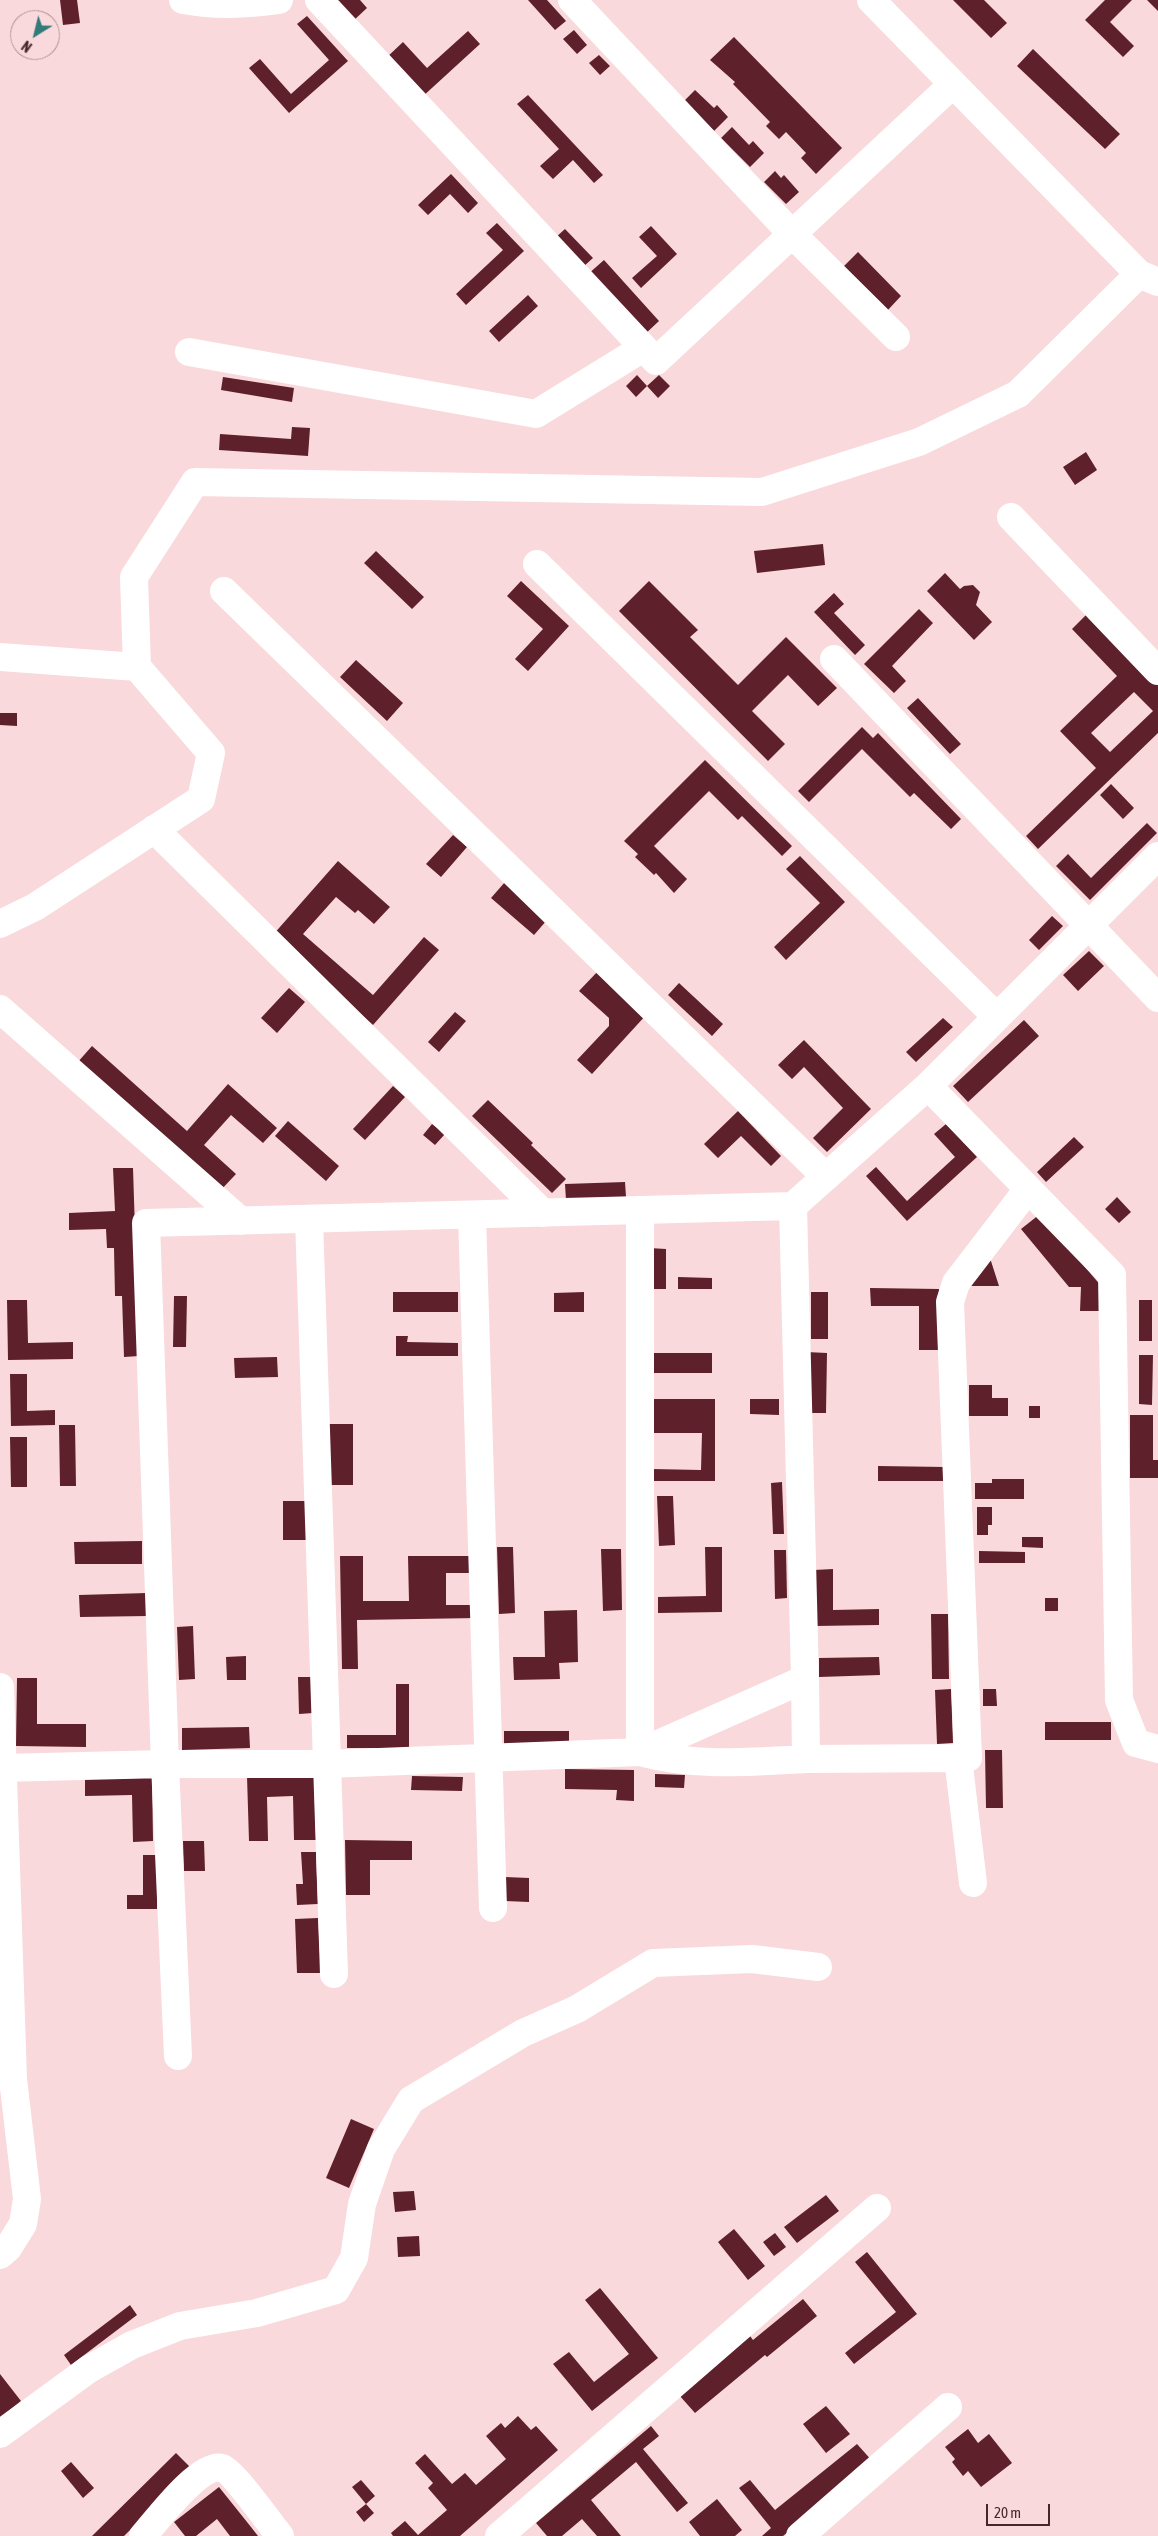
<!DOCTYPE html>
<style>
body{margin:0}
#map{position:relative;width:1158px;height:2536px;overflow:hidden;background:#f9d9db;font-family:"Asap Condensed",sans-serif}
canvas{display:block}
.north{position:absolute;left:10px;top:10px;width:50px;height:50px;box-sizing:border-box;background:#f9d9db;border:1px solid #b19295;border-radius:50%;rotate:216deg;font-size:14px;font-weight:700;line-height:20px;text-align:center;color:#46282b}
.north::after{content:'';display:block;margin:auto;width:18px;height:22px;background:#327b7a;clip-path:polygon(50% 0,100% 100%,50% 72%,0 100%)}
.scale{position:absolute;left:986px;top:2504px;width:64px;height:22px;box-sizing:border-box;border:2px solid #46282b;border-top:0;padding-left:6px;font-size:15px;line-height:18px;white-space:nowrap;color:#46282b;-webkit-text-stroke:4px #f9d9db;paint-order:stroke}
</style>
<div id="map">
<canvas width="1158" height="2536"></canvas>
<div class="north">N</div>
<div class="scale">20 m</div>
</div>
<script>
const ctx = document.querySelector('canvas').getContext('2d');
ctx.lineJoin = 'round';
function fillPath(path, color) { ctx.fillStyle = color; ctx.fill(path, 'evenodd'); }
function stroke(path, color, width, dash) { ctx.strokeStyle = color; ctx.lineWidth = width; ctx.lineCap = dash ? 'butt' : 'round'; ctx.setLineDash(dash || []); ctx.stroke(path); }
fillPath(new Path2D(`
 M60,0h17l3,23 -17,2z
 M330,0h30l7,8 -15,14z
 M528,0h19l19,21 -11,9z
 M953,0h31l23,23 -16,15z
 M1105,0h27l-22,22 24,24 -11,11 -38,-37z
 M1147,0h11v11z
 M307,16l41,45 -59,52 -40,-45 11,-9 31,35 38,-34 -32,-36z
 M574,30l13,15 -10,9 -14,-15z
 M468,31l12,13 -59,54 -36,-39 18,-17 24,26z
 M734,37l108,111 -26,26 -15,-16 5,-5 -20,-21 -7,7 -13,-13 4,-4 -37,-38 2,-2 -25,-22z
 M1033,49l87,85 -15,15 -88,-83z
 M599,55l11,11 -10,9 -11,-12z
 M695,90l19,18 3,-3 11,12 -14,14 -30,-30z
 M528,95l75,80 -9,8 -21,-23 -20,19 -13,-13 19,-17 -42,-45z
 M732,127l17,18 4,-4 11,12 -14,14 -29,-29z
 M775,171l6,7 3,-3 15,17 -13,12 -22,-22z
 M451,174l27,29 -10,10 -18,-19 -22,21 -10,-10z
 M497,223l27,28 -58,54 -10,-11 47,-44 -17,-17z
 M651,226l26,28 -36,34 -9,-10 25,-22 -18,-19z
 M565,229l28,29 -10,9 -28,-29z
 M858,252l43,44 -14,15 -44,-44z
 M604,260l55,61 -16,15 -56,-61z
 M528,295l10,11 -39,36 -10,-11z
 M637,375l10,11 -11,11 -10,-11z
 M659,375l11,11 -12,12 -11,-12z
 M223,377l71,11 -2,14 -71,-12z
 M292,427l18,1 -2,28 -89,-6 1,-16 71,5z
 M1086,452l11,18 -22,15 -12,-18z
 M823,544l2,21 -68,8 -3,-22z
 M376,551l48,46 -12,12 -48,-46z
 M945,573l15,16 4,-3 9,-1 7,7 -4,13 16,17 -18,18 -47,-49z
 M521,581l48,45 -41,45 -13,-12 28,-30 -36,-33z
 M649,581l49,49 -8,7 48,48 48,-48 51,51 -19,18 -30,-31 -36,36 33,33 -17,17 -149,-150z
 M834,593l10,11 -10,9 31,32 -10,10 -41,-43z
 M919,609l14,14 -41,43 14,15 -12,12 -30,-29z
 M1088,613l70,71v49l-120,116 -12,-13 70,-68 -36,-37 57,-55 -45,-47zM1134,692l19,19 -43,41 -19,-19z
 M356,660l47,43 -16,18 -47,-44z
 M918,698l43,46 -11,10 -43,-46z
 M0,713h17v13l-17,-1z
 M862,727l11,11 5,-5 83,86 -10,10 -37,-36 -4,4 -48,-48 -53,53 -11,-11z
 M705,760l87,86 -10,10 -40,-40 -4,4 -29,-29 -55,55 33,33 -13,14 -18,-20 -2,2 -19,-18 3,-3 -14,-13z
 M1111,784l23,24 -11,11 -23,-24z
 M1147,823l10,10 -67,67 -34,-34 12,-12 23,24z
 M453,835l14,12 -26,30 -15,-13z
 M800,856l45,46 -59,58 -12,-13 46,-44 -34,-34z
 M338,861l52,46 -16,17 -16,-14 -3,3 -19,-16 -33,37 70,61 51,-58 15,13 -66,75 -101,-89z
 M505,882l42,38 -13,15 -43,-37z
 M1052,916l11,10 -24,24 -10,-10z
 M1089,951l15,15 -26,25 -15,-16z
 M599,970l48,44 -55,60 -15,-14 32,-34v-8l-30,-27z
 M679,983l44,41 -11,12 -44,-41z
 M289,988l16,14 -28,31 -16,-15z
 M455,1012l11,9 -27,31 -11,-10z
 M943,1018l10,9 -37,35 -10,-10z
 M1024,1020l15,16 -71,66 -15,-16z
 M804,1040l67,69 -44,43 -14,-14 30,-30 -39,-41 -12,12 -14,-14z
 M92,1046l95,85 41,-47 49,44 -14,15 -32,-28 -27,30 32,29 -16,17 -143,-128z
 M393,1086l12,11 -40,43 -12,-11z
 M488,1100l45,43 -2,2 35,34 -14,14 -80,-77z
 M738,1111l43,45 -10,10 -30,-30 -23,22 -14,-14z
 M288,1121l51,45 -13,15 -51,-45z
 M432,1124l13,10 -10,11 -12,-10z
 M946,1124l31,33 -70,64 -41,-45 10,-9 31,34 48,-44 -21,-23z
 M1074,1137l10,10 -38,35 -9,-10z
 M113,1168h20l6,188 -15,1 -2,-61h-7l-1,-48h-7l-1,-19 -37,1v-17l46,-2z
 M625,1182l1,15 -60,3 -1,-16z
 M1117,1197l14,15 -12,11 -14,-14z
 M1040,1214l62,73v24h-22l1,-24h-12l-48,-58z
 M649,1248l17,1v40h-17z
 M990,1258l9,28h-32z
 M678,1277l34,1v11h-34z
 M870,1288l69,1 -1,61h-19v-44h-48z
 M393,1292h65v20h-65z
 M584,1292v20h-30v-19z
 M811,1292h17v47h-17z
 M174,1296h13l-1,51h-13z
 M7,1300h20l1,43 45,-1v17l-65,1z
 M1139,1300h13v41h-13z
 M396,1336h12l-1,6 51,1v13h-62z
 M806,1352l21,1 -1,60h-20z
 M648,1353h64v20h-65z
 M1139,1355h14l-1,50 -13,-1z
 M277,1357l1,20 -43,1 -1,-20z
 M10,1374h17v37l28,-1v15l-44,1z
 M969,1385h23v13h16v18h-39z
 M650,1399h65v82h-63v-12l49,1 1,-37h-49z
 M750,1399h29v16l-29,-1z
 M1029,1406h11v12h-11z
 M1130,1415h23v45h5v18h-28z
 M328,1424h25v61h-25z
 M59,1425h16l1,61h-16z
 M10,1437h17v50h-16z
 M878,1466l67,1v14h-67z
 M992,1479h32v20h-49v-16h17z
 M782,1482l2,52h-11l-2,-51z
 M657,1496h16l2,49 -16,1z
 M283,1501h24v39h-24z
 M977,1507h15v18h-4v10h-11z
 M1022,1537h21v11l-21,-1z
 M142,1541v23h-67l-1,-22z
 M497,1547h16l2,66 -16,1z
 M705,1547h17v65l-64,1v-16l48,-1z
 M601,1549h20l1,61 -19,1z
 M774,1550h12l1,48 -12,1z
 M979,1551l46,1v11h-46z
 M340,1556h23v45h46l-1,-45h64v17h-26v32h30l1,13 -120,2 1,49h-16z
 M833,1569v41l46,-1v16l-64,1 -1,-56z
 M147,1593l1,23 -68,1 -1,-22z
 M1045,1598h13v13h-13z
 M577,1610l1,52 -19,1 1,16 -46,1 -1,-23h32l-1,-46z
 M931,1614h17l1,65h-17z
 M193,1626l2,53 -16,1 -2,-53z
 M246,1656v24h-19l-1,-23z
 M879,1657l1,18 -61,2v-19z
 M298,1677h15v36l-14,1z
 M17,1678h20v46h49v23l-70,-1z
 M396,1684h13v64h-62v-13h49z
 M951,1689l2,54 -16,1 -2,-54z
 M983,1689h13l1,17h-14z
 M1045,1722h66v18h-66z
 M249,1727l1,21 -68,2v-22z
 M504,1731h65v13l-65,1z
 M985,1750h17l1,58h-17z
 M565,1769l69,1v31l-18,-1 1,-10 -52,-1z
 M655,1774l30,1 -1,13 -29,-1z
 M152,1775l1,66 -20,1 -1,-47 -47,1v-20z
 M314,1775l2,65h-22l-1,-44 -26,1 1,44h-19l-2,-65z
 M412,1776l51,1 -1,14 -51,-1z
 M345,1840l67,1v19h-42v35h-24z
 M183,1841h21l1,30h-21z
 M301,1852h15l2,52 -21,1 -1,-21h7z
 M143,1855h14v54h-30v-14h16z
 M505,1877l24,1v24l-24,-1z
 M318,1918l3,55h-24l-2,-54z
 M351,2119l23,10 -25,59 -23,-10z
 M414,2191l2,19 -21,2 -2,-20z
 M826,2195l13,16 -42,32 -13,-16z
 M734,2229l31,37 -17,14 -30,-38z
 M775,2233l11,14 -12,9 -11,-14z
 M419,2236l1,20 -22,1 -1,-20z
 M867,2252l50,62 -63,50 -9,-11 51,-41 -41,-50z
 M600,2288l58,70 -66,53 -39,-47 16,-12 25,30 35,-28 -44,-54z
 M803,2299l14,17 -50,41 -2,-2 -70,58 -16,-18 71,-59 3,4z
 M130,2305l7,10 -66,50 -7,-10z
 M0,2374l21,27 -21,17z
 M826,2406l24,28 -24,19 -23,-29z
 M518,2416l13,14 5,-4 22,24 -98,86h-67l-2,-3 14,-12 13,14 29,-25 -19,-22 5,-5 -18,-20 10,-9 27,30 13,-11 11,12 30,-26 -20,-23 15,-13 4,5z
 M651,2426l8,10 -16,13 45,54 -11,9 -41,-50 -45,38 30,36h-24l-15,-17 -20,17h-15l-11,-13z
 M968,2429l10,14 11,-9 23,29 -31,24 -13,-16 -5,5 -11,-14 3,-3 -10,-12z
 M857,2444l17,19 -91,73h-21l9,-8 -32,-40 11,-8 25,30z
 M176,2453l16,16 -68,67h-32z
 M71,2462l23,26 -11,10 -22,-27z
 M361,2480l14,16 -9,8 8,9 -10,9 -8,-10 10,-8 -14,-17z
 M219,2487l32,40 7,9h-28l-13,-17 -21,17h-11l-11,-14z
 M717,2499l25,31 -7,6h-35l-11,-14z`), '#5e202a');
stroke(new Path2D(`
 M183,0c33,6 63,5 96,0
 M319,0l337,361 297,-277
 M572,0l220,234 104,103
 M871,0l268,274
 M189,352l347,62 107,-66
 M1011,517l147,154
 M537,564l460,453
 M224,591l602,586
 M0,657l137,10
 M834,659l324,339
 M154,829l389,384
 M1158,856l-230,230 184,189 7,425 17,43 22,6
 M0,924l35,-17 166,-108 10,-46 -74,-86 -3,-90 61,-95 567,10 157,-50 99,-48 121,-120 19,8
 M0,1009l241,212
 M793,1206l12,473 -165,73 -313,12h-162l-19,-541 647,-17 135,-120
 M640,1210v542c53,15 112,10 166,7
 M472,1215l21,693
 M309,1219l25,755
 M805,1679l1,80 162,-1 -18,-456 6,-19 72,-94
 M0,1687l13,392 14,120 -4,25 -15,24 -8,7
 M958,1758l15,125
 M0,1768l165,-4 13,292
 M0,2434l89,-65 43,-24 48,-19 77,-13 79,-23 18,-32 8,-54 19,-55 30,-49 112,-67 54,-24 76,-46 99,-4 66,8
 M143,2536c14,-16 58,-75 79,-68 12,4 48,56 58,68
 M499,2536l378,-328
 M800,2536l148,-129`), '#fff', 28);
</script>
